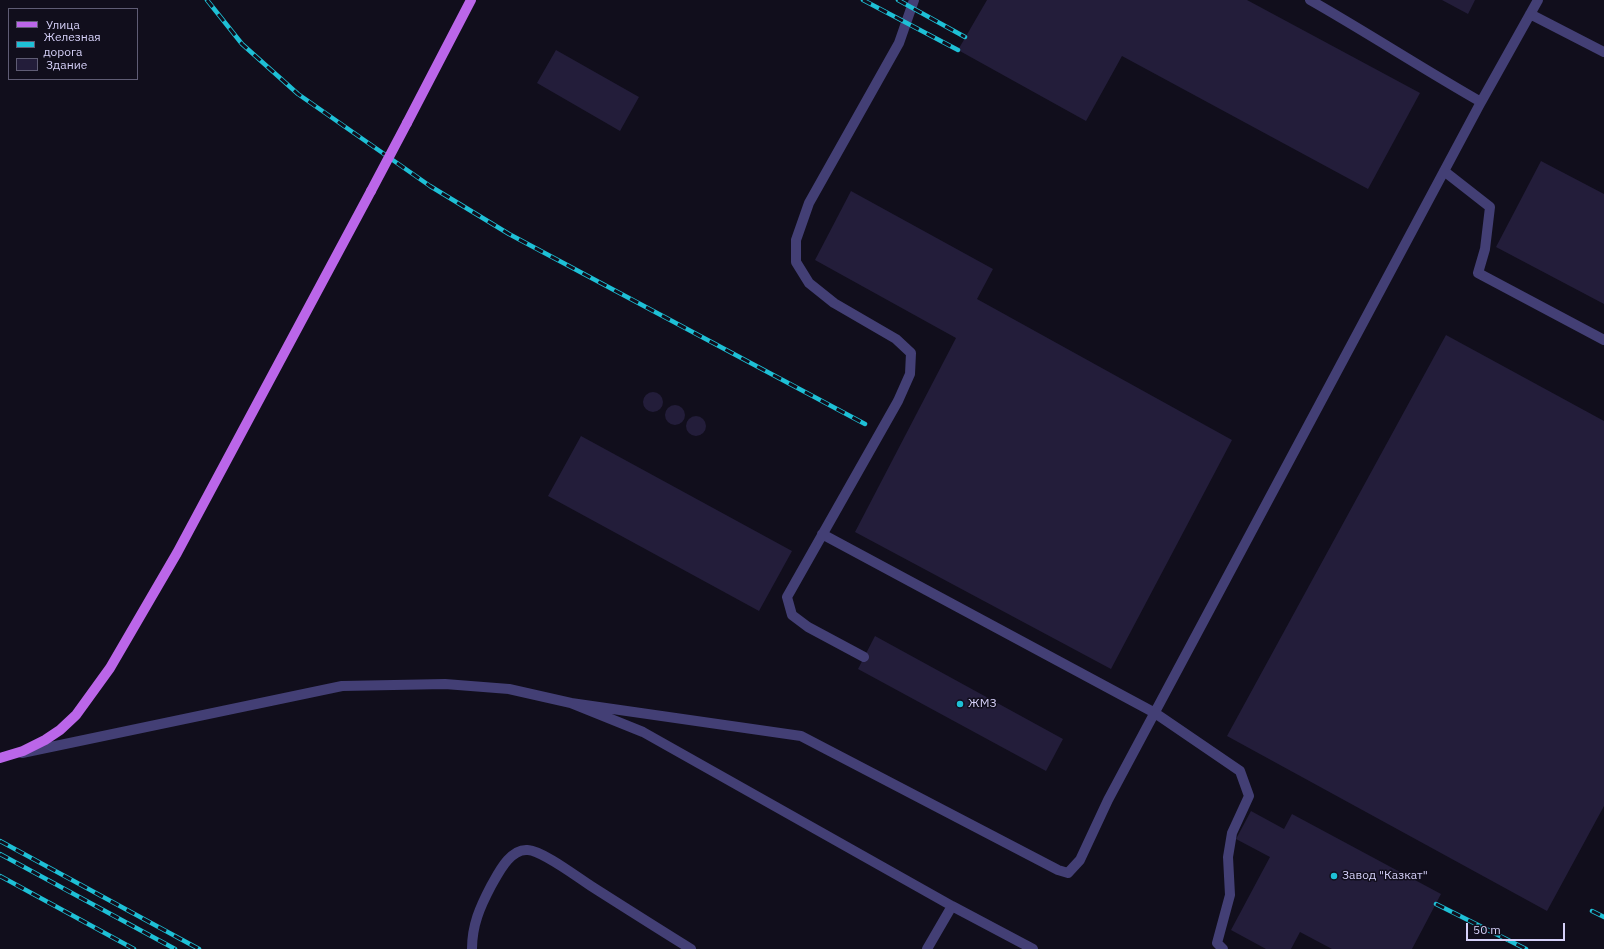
<!DOCTYPE html>
<meta charset="utf-8">
<style>
body{margin:0}
#map{position:relative;width:1604px;height:949px;overflow:hidden;background:#110e1c;font-family:"IBM Plex Sans",sans-serif}
canvas{display:block}
.legend{position:absolute;left:8px;top:8px;width:130px;height:72px;box-sizing:border-box;background:#110e1c;border:1px solid #5f5c74;margin:0;padding:5px 7px;list-style:none;font-size:12px;color:#d5d0f8}
.legend li{display:flex;align-items:center;gap:8px;height:20px}
.legend b{width:20px;border:1px solid #5f5c74}
.scale{position:absolute;left:1466px;top:923px;width:99px;height:18px;box-sizing:border-box;border:2px solid #d5d0f8;border-top:0;padding-left:5px;font-size:12px;line-height:14px;white-space:nowrap;color:#d5d0f8;-webkit-text-stroke:3px #110e1c;paint-order:stroke}
</style>
<div id="map">
<canvas width="1604" height="949"></canvas>
<ul class="legend">
<li><b style="height:5px;background:#bb66e9"></b>Улица</li>
<li><b style="height:5px;background:#1ec0d6"></b>Железная дорога</li>
<li><b style="height:11px;background:#231d3a"></b>Здание</li>
</ul>
<div class="scale">50 m</div>
</div>
<script>
const ctx = document.querySelector('canvas').getContext('2d');
ctx.lineJoin = 'round';
function fillPath(path, color) { ctx.fillStyle = color; ctx.fill(path, 'evenodd'); }
function stroke(path, color, width, dash) { ctx.strokeStyle = color; ctx.lineWidth = width; ctx.lineCap = dash ? 'butt' : 'round'; ctx.setLineDash(dash || []); ctx.stroke(path); }
function write(font, color, halo, rows, align = 'center') {
  ctx.font = font + ' "IBM Plex Sans",sans-serif'; ctx.lineWidth = 3; ctx.setLineDash([]); ctx.textBaseline = 'middle'; ctx.strokeStyle = halo; ctx.fillStyle = color; for (const [text, x, y, turn = 0] of rows) {
    ctx.save(); ctx.translate(x, y); ctx.rotate((+turn || 0) * Math.PI / 180); ctx.textAlign = isNaN(turn) ? turn : align; if (halo) ctx.strokeText(text, 0, 0); ctx.fillText(text, 0, 0); ctx.restore();
  }
}
fillPath(new Path2D(`
 M987,0h260l173,93 -52,96 -246,-133 -36,65 -128,-71z
 M1442,0h33l-7,14z
 M556,50l83,47 -19,34 -83,-48z
 M1541,161l63,33v110l-108,-57z
 M851,191l142,78 -16,30 255,141 -121,229 -256,-137 101,-194 -141,-78z
 M1446,335l158,86v385l-57,105 -320,-175z
 M643 402a10 10 0 1 1 20 0a10 10 0 1 1-20 0Z
 M665 415a10 10 0 1 1 20 0a10 10 0 1 1-20 0Z
 M686 426a10 10 0 1 1 20 0a10 10 0 1 1-20 0Z
 M581,436l211,115 -33,60 -211,-115z
 M875,636l188,103 -17,32 -188,-102z
 M1251,811l33,18 8,-15 149,80 -29,55h-80l-32,-17 -9,17h-25l-35,-19 39,-73 -34,-18z`), '#231d3a');
stroke(new Path2D(`
 M1530,14l74,38
 M1481,102l57,-102
 M1444,171l46,36 -5,42 -7,24 126,67
 M822,534l333,179 85,58 9,25 -17,37 -4,24 2,38 -13,48 6,6
 M864,657l-56,-30 -16,-12 -5,-18 111,-196 12,-27 1,-21 -15,-14 -62,-36 -25,-20 -13,-21v-22l13,-37 90,-160 15,-43
 M571,703l230,33 257,134 10,3 12,-13 28,-60 373,-698c-58,-33 -113,-69 -171,-102
 M22,753l320,-67 103,-2 64,5 62,14 72,29 309,174 81,43
 M472,949c0,-24 8,-42 19,-63 7,-12 19,-38 37,-36 15,1 49,27 63,36 33,21 66,42 100,63
 M927,949l25,-43`), '#433f75', 10);
stroke(new Path2D(`
 M407,123l64,-123
 M0,758l23,-7 22,-11 15,-10 16,-15 34,-47 67,-115 194,-362`), '#bb66e9', 10);
const rail = new Path2D(`
 M207,0l35,44 56,50 132,92 79,48 356,190
 M863,0l95,50
 M898,0l67,37
 M0,841l199,108
 M0,854l175,95
 M0,876l134,73
 M1436,904l90,45
 M1592,911l12,6`);
stroke(rail, '#1ec0d6', 4.5);
stroke(rail, '#110e1c', 3, [9]);
stroke(new Path2D(`
 M371,191l36,-68`), '#bb66e9', 10);
for (const [x, y, r, color] of [
 [960,704,4,"#1ec0d6"],
 [1334,876,4,"#1ec0d6"]
]) { const dot = new Path2D(); dot.arc(x, y, r, 0, 2 * Math.PI); ctx.fillStyle = color; ctx.fill(dot); stroke(dot, '#110e1c', 1.5); }
write('12px', '#d5d0f8', '#110e1c', [
 ["ЖМЗ",968,704],
 ["Завод \"Казкат\"",1342,876]
], 'left');
</script>
